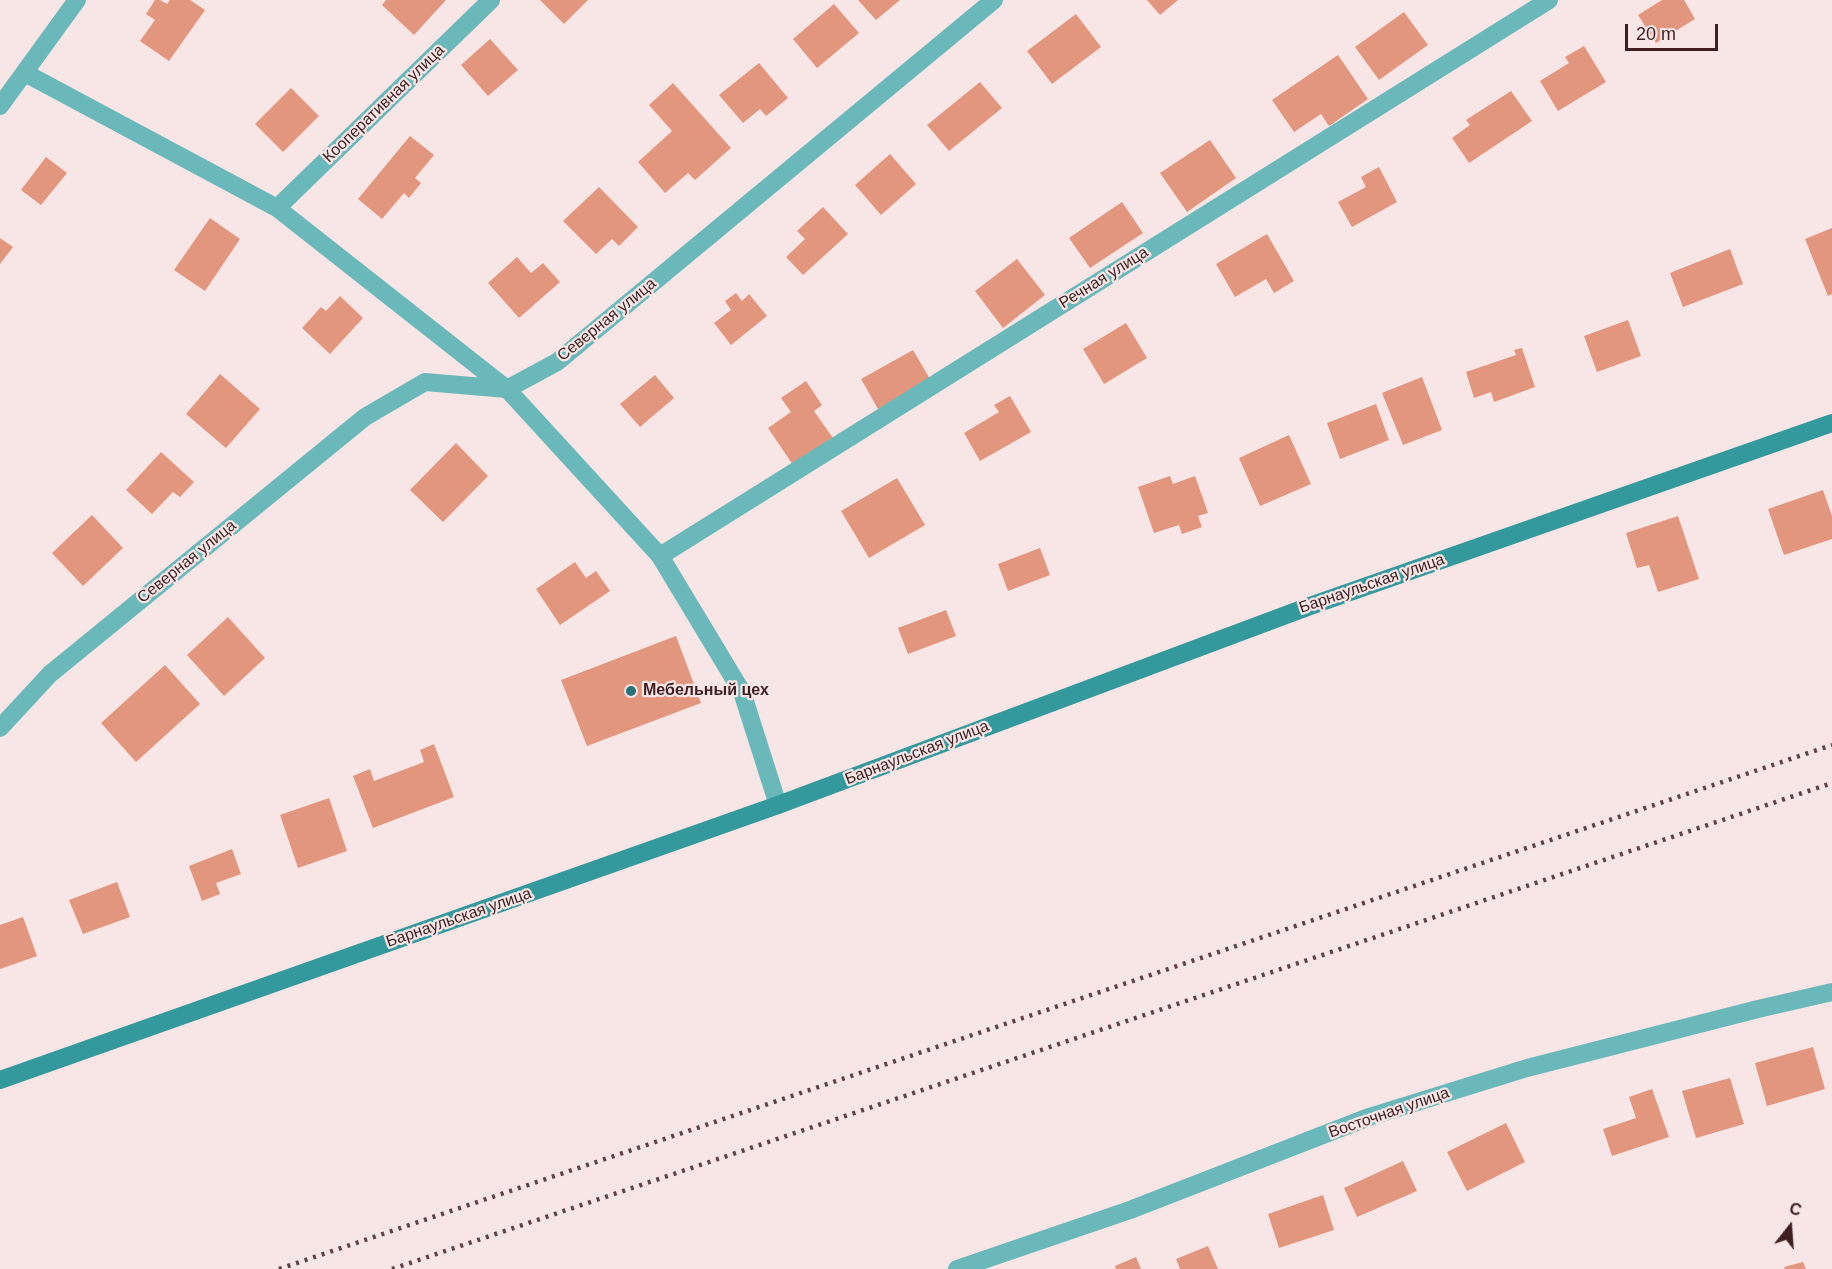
<!DOCTYPE html>
<meta charset="utf-8">
<style>
body{margin:0}
#map{position:relative;width:1832px;height:1269px;overflow:hidden;background:#f8e6e6;font-family:Arial,sans-serif}
canvas{display:block}
.north{position:absolute;left:1760px;top:1197px;width:60px;height:60px;-webkit-text-stroke:4px #f8e6e6;paint-order:stroke;rotate:17deg;font-size:16px;font-weight:700;line-height:24px;text-align:center;color:#3f1f20}
.north::after{content:'';display:block;margin:auto;width:21px;height:27px;background:#3f1f20;clip-path:polygon(50% 0,100% 100%,50% 72%,0 100%)}
.scale{position:absolute;left:1625px;top:24px;width:93px;height:27px;box-sizing:border-box;border:3px solid #3f1f20;border-top:0;padding-left:8px;font-size:18px;line-height:21px;white-space:nowrap;color:#3f1f20;-webkit-text-stroke:4px #f8e6e6;paint-order:stroke}
</style>
<div id="map">
<canvas width="1832" height="1269"></canvas>
<div class="north">С</div>
<div class="scale">20 m</div>
</div>
<script>
const ctx = document.querySelector('canvas').getContext('2d');
ctx.lineJoin = 'round';
function fillPath(path, color) { ctx.fillStyle = color; ctx.fill(path, 'evenodd'); }
function stroke(path, color, width, dash) { ctx.strokeStyle = color; ctx.lineWidth = width; ctx.lineCap = dash ? 'butt' : 'round'; ctx.setLineDash(dash || []); ctx.stroke(path); }
function write(font, color, halo, rows, align = 'center') {
  ctx.font = font + ' Arial,sans-serif'; ctx.lineWidth = 4.5; ctx.setLineDash([]); ctx.textBaseline = 'middle'; ctx.strokeStyle = halo; ctx.fillStyle = color; for (const [text, x, y, turn = 0] of rows) {
    ctx.save(); ctx.translate(x, y); ctx.rotate((+turn || 0) * Math.PI / 180); ctx.textAlign = isNaN(turn) ? turn : align; if (halo) ctx.strokeText(text, 0, 0); ctx.fillText(text, 0, 0); ctx.restore();
  }
}
fillPath(new Path2D(`
 M155,0h5l7,4 3,-4h20l15,10 -36,51 -29,-20 15,-21 -9,-6z
 M386,0h60l-32,35 -32,-30z
 M540,0h48l-24,24z
 M858,0h42l-24,20z
 M1147,0h31l-18,15z
 M1662,0h22l11,19 -39,24 -18,-28z
 M834,4l25,29 -42,35 -24,-29z
 M1404,12l24,33 -49,35 -24,-33z
 M1076,14l25,33 -49,37 -25,-33z
 M490,39l28,31 -30,26 -27,-31z
 M1584,46l22,36 -48,29 -18,-30 29,-18 -4,-6z
 M1338,55l30,44 -39,27 -8,-12 -27,18 -22,-32z
 M759,63l29,35 -22,18 -6,-7 -17,14 -24,-28z
 M980,82l22,26 -53,43 -22,-26z
 M673,83l58,65 -36,32 -7,-7 -23,20 -27,-31 34,-31 -23,-26z
 M291,88l28,28 -36,36 -28,-28z
 M1511,91l21,30 -63,42 -17,-25 18,-13 -4,-5z
 M410,136l24,19 -19,23 6,5 -12,15 -5,-5 -22,26 -24,-20z
 M1210,140l26,38 -49,34 -27,-39z
 M890,154l26,30 -35,31 -26,-30z
 M46,157l21,16 -26,32 -20,-15z
 M1379,167l18,35 -45,25 -14,-25 28,-15 -5,-10z
 M599,187l39,40 -19,19 -7,-7 -16,15 -33,-33z
 M1122,202l21,31 -53,35 -21,-30z
 M823,207l25,27 -45,41 -17,-18 19,-18 -8,-8z
 M210,218l30,21 -35,52 -31,-21z
 M1832,228v66l-4,2 -23,-57z
 M1267,234l27,47 -20,12 -8,-14 -31,18 -19,-33z
 M0,238l13,9 -13,17z
 M1730,249l13,35 -60,23 -13,-34z
 M517,257l14,16 12,-10 17,19 -41,36 -31,-35z
 M1017,259l28,36 -42,33 -28,-37z
 M736,293l6,8 7,-7 18,22 -36,29 -17,-22 17,-13 -6,-9z
 M340,296l23,22 -33,36 -28,-26 19,-21 5,4z
 M1628,320l13,36 -44,16 -13,-36z
 M1126,323l21,35 -43,26 -21,-35z
 M1522,348l13,39 -41,15 -3,-10 -17,6 -8,-26 50,-17 -2,-5z
 M913,350l17,29 -52,30 -17,-30z
 M220,374l40,35 -34,39 -40,-34z
 M655,375l19,23 -34,29 -20,-23z
 M1422,377l20,53 -39,15 -21,-52z
 M806,381l16,24 -8,6 19,27 -40,27 -25,-37 23,-16 -10,-14z
 M1010,396l21,36 -51,29 -16,-28 35,-21 -5,-7z
 M1376,404l13,36 -49,19 -13,-36z
 M1289,435l22,49 -51,22 -21,-48z
 M456,443l32,33 -45,46 -33,-32z
 M161,452l33,30 -14,15 -7,-5 -21,22 -26,-24z
 M1170,476l3,8 22,-8 13,37 -10,3 4,11 -20,7 -3,-9 -25,8 -16,-46z
 M897,478l28,47 -56,33 -28,-47z
 M1823,490l9,26v23l-48,16 -16,-46z
 M92,515l31,33 -40,38 -31,-33z
 M1678,516l21,63 -41,13 -9,-27 -12,3 -11,-35z
 M1040,548l10,27 -42,16 -10,-27z
 M575,562l11,16 10,-7 14,20 -50,34 -24,-36z
 M946,610l10,26 -48,18 -10,-26z
 M228,617l37,41 -41,38 -37,-41z
 M676,636l25,67 -114,43 -26,-66z
 M165,665l35,39 -64,58 -35,-39z
 M434,744l20,53 -81,31 -20,-52 17,-7 4,12 50,-19 -4,-12z
 M329,798l18,53 -49,17 -18,-53z
 M232,849l9,25 -25,9 4,11 -18,7 -13,-35z
 M117,882l13,35 -47,17 -14,-34z
 M23,917l14,39 -37,13v-44z
 M1813,1047l12,42 -58,17 -12,-43z
 M1730,1078l14,46 -48,14 -14,-47z
 M1652,1089l17,48 -57,19 -9,-27 33,-11 -7,-21z
 M1506,1123l19,39 -58,29 -20,-39z
 M1403,1161l14,30 -60,26 -13,-29z
 M1323,1195l11,35 -55,18 -11,-34z
 M1208,1246l10,23h-38l-4,-10z
 M1136,1257l5,12h-25l-1,-3z
 M1803,1262l3,7h-21l-1,-2z`), '#e3967e');
stroke(new Path2D(`
 M25,73l252,135 230,181 153,167 82,136 36,113
 M0,106l77,-106
 M277,208l214,-208
 M660,556l889,-556
 M0,728l50,-54 315,-257 60,-35 82,7 50,-27 437,-362
 M957,1269l173,-59 239,-93 158,-49 231,-59 74,-17`), '#6bb8ba', 18);
stroke(new Path2D(`
 M0,1080l778,-275 532,-199 522,-183`), '#33999d', 18);
stroke(new Path2D(`
 M279,1269l1553,-524
 M392,1269l1440,-486`), '#5f4142', 4.5, [3, 6]);
for (const [x, y, r, color] of [
 [631,691,6,"#287375"]
]) { const dot = new Path2D(); dot.arc(x, y, r, 0, 2 * Math.PI); ctx.fillStyle = color; ctx.fill(dot); stroke(dot, '#f8e6e6', 2); }
write('16px', '#3f1f20', '#f8e6e6', [
 ["Кооперативная улица",384,104,-44],
 ["Речная улица",1104,278,-32],
 ["Северная улица",607,320,-39],
 ["Северная улица",187,562,-39],
 ["Барнаульская улица",1372,584,-19],
 ["Барнаульская улица",917,753,-21],
 ["Барнаульская улица",459,918,-19],
 ["Восточная улица",1389,1113,-19]
]);
write('bold 16px', '#3f1f20', '#f8e6e6', [
 ["Мебельный цех",643,691]
], 'left');
</script>
